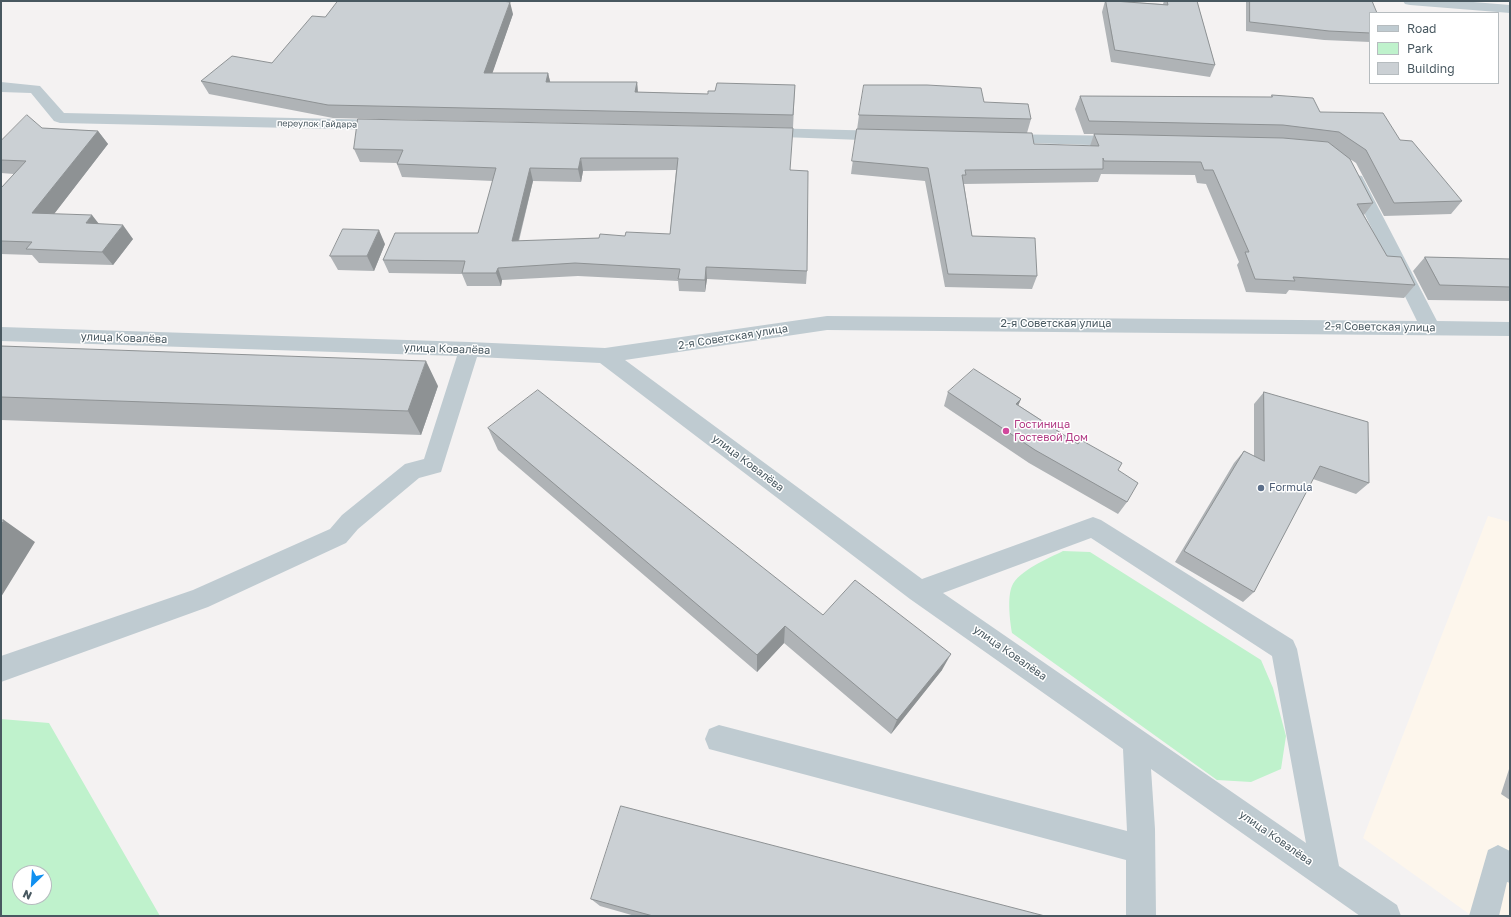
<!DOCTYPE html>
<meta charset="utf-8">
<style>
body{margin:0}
#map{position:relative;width:1511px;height:917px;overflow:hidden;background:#f4f2f2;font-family:"Golos Text",sans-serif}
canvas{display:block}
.frame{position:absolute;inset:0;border:2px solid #485860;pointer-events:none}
.legend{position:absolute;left:1369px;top:12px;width:130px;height:72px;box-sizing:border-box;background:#fff;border:1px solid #b6bcbf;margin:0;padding:5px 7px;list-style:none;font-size:12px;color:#485860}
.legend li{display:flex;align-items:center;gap:8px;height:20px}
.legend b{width:20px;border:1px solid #b6bcbf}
.north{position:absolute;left:12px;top:865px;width:40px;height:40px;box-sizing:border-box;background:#fff;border:1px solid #b6bcbf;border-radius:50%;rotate:205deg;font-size:11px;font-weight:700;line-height:16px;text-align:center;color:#485860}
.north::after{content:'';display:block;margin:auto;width:14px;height:18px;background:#1090f0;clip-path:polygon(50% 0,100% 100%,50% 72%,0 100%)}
</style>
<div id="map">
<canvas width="1511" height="917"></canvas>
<div class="frame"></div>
<ul class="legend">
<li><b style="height:5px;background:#bfcbd1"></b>Road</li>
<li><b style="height:11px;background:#bff2cc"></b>Park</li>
<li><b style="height:11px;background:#cbd0d4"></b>Building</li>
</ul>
<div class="north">N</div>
</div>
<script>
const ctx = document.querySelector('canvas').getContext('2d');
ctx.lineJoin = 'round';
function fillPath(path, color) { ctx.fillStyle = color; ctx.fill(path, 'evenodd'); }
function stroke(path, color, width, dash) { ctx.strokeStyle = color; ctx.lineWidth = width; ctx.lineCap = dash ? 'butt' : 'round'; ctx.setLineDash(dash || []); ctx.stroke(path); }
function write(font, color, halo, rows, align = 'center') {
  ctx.font = font + ' "Golos Text",sans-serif'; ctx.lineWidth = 3; ctx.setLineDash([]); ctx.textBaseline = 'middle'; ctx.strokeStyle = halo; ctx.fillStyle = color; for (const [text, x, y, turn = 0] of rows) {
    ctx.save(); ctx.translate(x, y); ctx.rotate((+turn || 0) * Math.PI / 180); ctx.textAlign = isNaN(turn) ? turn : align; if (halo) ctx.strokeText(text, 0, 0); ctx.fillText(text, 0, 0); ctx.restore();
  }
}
fillPath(new Path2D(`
 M1488,516l22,6v394h-38l-109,-78z`), '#fdf6ec');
fillPath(new Path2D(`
 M1063,551l27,1 171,108 12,28 13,48 -5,33 -30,13 -34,-2 -205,-147c-2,-11 -5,-36 0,-47 6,-15 37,-28 51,-35z
 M1,719l48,4 111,193h-159zM20,873h24v24h-24z`), '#bff2cc');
fillPath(new Path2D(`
 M1403,1h58l49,4v8l-100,-8 -5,-1z
 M1,82l39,4 24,27 323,7 6,2 2,3 -2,3 -6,2 -327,-7 -6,-2 -23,-28 -30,-1z
 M763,128l124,3 6,2 2,3 -2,3 -6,2 -130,-5 -2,-3 2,-3z
 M1003,134l118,2 6,2 2,3 -2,3 -6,2 -124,-4 -2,-3 2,-3z
 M1356,175l6,1 2,4 73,141 73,1v14l-683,-6 -202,30 297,219 171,-62 8,3 192,120 4,9 42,217 58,39 4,11h-41l-209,-147 4,60 1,87h-30v-56l-417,-111 -4,-10 4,-10 10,-4 408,106 -4,-82 -213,-150 -310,-236 -123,-6 -36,115 -22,6 -61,51 -12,14 -138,64 -207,75v-26l192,-66 137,-61 12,-14 63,-51 19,-5 33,-103 -456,-15v-14l468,15 136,6 222,-32 590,5 -69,-141 2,-4zM1091,538l181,118 34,187 -363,-250z
 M1498,845l12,6v32l-3,-1 -8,34h-30l19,-66z`), '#bfcbd1');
fillPath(new Path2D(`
 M1105,1h9l49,3 1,-3h33l18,64 -5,12 -99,-15 -9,-50z
 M1246,1h126l-2,12v29l-46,-2 -78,-9z
 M513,14l-21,59h56l2,9h87l1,10 70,2 7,-3 80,-6 -2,43 -460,-10 -124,-24 -8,-13 71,-18 53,-46z
 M1272,95l128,45 62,61 -11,13 -67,2 -28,-53 -6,-4 23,44 -9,12 23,41 28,29 -11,13 -115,-8 -3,4 -40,-2 -9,-27 2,-3 -33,-78 -9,-1 -2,-8 -94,-1 -3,8 -134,2 8,52 65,40 -5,13 -87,-2 -20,-106 -74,-7 8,-59 125,-13 47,17 -4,14 7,11 56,2 4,-12h-10l-9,-25 5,-13 191,1z
 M358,119l433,51 16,101 -1,13 -99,-5 -2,13 -26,-1 -1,-10 -100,-5 -76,4 -1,6h-34l-5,-12 -73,-1 -6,-13 95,-27 15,-52 -91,-4 -5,-13v-1l-37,-1 -6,-13zM676,170l-6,64 -45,2 -26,2 -80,3 14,-60 48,1 2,-11z
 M42,128l56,3 10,13 -54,70 45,10 34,15 -20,26 -74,-2 -7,-8 -31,-1v-66l13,-14 -13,-1v-32z
 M385,244l-11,27 -36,-1 -8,-14z
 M1425,257l85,2v42l-82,-1 -15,-29z
 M1,346l437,40 -17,49 -420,-15z
 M948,392l73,7 -3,6 100,65 9,32 -9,12 -89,-51 -85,-57z
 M1264,392l105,91 -13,11 -43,-15 -59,113 -11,10 -68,-40 59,-99 10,-12 10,5v-52z
 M488,428l335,187 119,55 -51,64 -107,-91 -27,29 -259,-222z
 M1510,766v34l-9,-6z
 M591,899l454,17h-410l-35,-10z`), '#afb3b6');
fillPath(new Path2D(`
 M510,2l3,12 -25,72 -4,-13z
 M548,73l3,12 -5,-3z
 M637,82l1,13 -3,-3z
 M98,131l10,13 -64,83 -12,-14z
 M581,158l2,13 -2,11 -3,-13z
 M530,168l3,13 -18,73 -3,-13z
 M92,215l11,14 -17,-6z
 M123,225l10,14 -20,26 -11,-13z
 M379,230l6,14 -11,27 -7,-15z
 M706,267l1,12 -2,13v-12z
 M498,268l4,12 -1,6 -5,-13z
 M426,361l12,25 -17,49 -13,-24z
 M1021,399l-6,14 1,-9z
 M4,520l31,22 -34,55v-72z
 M785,626l-1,17 -27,29v-17z
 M951,654l-9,16 -51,64 6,-14z`), '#8e9294');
const building = new Path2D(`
 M338,1h163l9,1 -26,71h64l-2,9h91l-2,10 73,2v-3h7l2,-8 78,2 -2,30 -465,-10 -127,-24 31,-25 40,7 40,-47 13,1z
 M1106,1h8l54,4 -1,-4h30l18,64 -100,-15z
 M1250,1h122l5,12h-7v20l-41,-2 -79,-9z
 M864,85h63l54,3 3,14 44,2 3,15 -172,-4z
 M1272,95l41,3 7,14 63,1 17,27 12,1 50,60 -68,2 -28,-53 -27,-18 -56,-7 -194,-4 -9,-25 192,1z
 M27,115l15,13 56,3 -66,82 60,2 -6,8 37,2 -21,27 -76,-3 6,-7 -31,-1v-53l25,-27 -25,-1v-19z
 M358,119l435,9 -3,42 18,1 -1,100 -101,-4 -1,13 -27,-1 2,-10 -105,-6 -77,5 -2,5h-34l3,-12 -82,-1 12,-27h83l18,-65 -99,-4 6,-14 -49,-1zM581,158h97l-8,76 -44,-2 -1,4 -25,-2 -1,4 -87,3 18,-73 48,1z
 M857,129l175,4 2,11 65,2 -5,-12 189,4 45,4 22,17 23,44 -16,1 30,52 14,1 14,28 -122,-8 2,4 -40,-2 -10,-27h4l-36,-82h-9l-3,-8 -97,-1 -1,-3v11l-138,1 1,5h-4l10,61 63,2 2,38 -89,-2 -20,-106 -76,-7z
 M343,229l36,1 -12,26h-37z
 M1425,257l85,2v28l-70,-2z
 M1,346l425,15 -18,50 -407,-14z
 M974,369l47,30 -5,5 62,40 3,-4 41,23 -4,7 20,13 -11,19 -92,-52 -87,-58z
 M538,390l285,225 32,-35 96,74 -54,66 -112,-94 -28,29 -269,-227z
 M1264,392l104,30 1,61 -49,-17 -66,126 -70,-41 60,-100 20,10z
 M1,520h3l-3,5z
 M621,806l424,110h-392l-62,-17z`);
fillPath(building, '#cbd0d4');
stroke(building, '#8e9294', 1);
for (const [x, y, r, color] of [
 [1006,431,4,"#d1479c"],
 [1261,488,4,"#5c6f8a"]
]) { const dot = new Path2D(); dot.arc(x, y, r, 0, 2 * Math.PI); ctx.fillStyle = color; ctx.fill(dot); stroke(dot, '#fff', 1.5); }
write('9px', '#485860', '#fff', [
 ["переулок Гайдара",317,124,1]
]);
write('11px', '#485860', '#fff', [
 ["2-я Советская улица",1056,324],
 ["2-я Советская улица",1380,327,1],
 ["2-я Советская улица",733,337,-9],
 ["улица Ковалёва",124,338,2],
 ["улица Ковалёва",447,349,2],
 ["улица Ковалёва",748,463,37],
 ["улица Ковалёва",1010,653,35],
 ["улица Ковалёва",1276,838,35]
]);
write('11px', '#b23c85', '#fff', [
 ["Гостиница",1014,425],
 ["Гостевой Дом",1014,438]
], 'left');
write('11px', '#4e5e75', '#fff', [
 ["Formula",1269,488]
], 'left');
</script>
